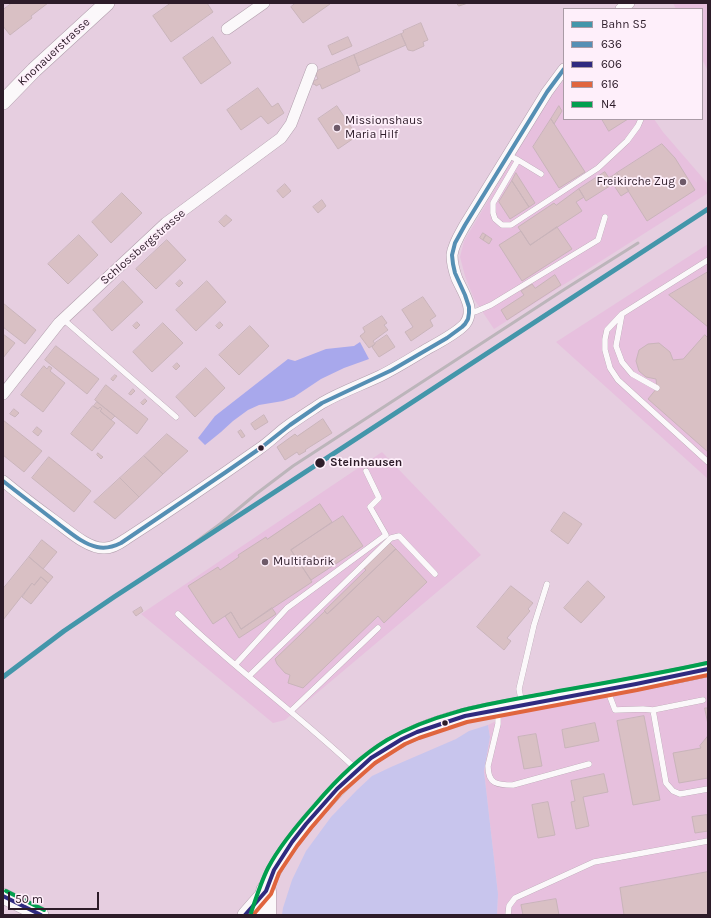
<!DOCTYPE html>
<style>
body{margin:0}
#map{position:relative;width:711px;height:918px;overflow:hidden;background:#e6cee0;font-family:Karla,sans-serif}
canvas{display:block}
.frame{position:absolute;inset:0;border:4px solid #2d1c29;pointer-events:none}
.legend{position:absolute;left:563px;top:8px;width:140px;height:112px;box-sizing:border-box;background:#feeffa;border:1px solid #aa9ba6;margin:0;padding:5px 7px;list-style:none;font-size:12px;color:#2d1c29}
.legend li{display:flex;align-items:center;gap:8px;height:20px}
.legend b{width:20px;border:1px solid #aa9ba6}
.scale{position:absolute;left:8px;top:892px;width:91px;height:18px;box-sizing:border-box;border:2px solid #2d1c29;border-top:0;padding-left:5px;font-size:12px;line-height:14px;white-space:nowrap;color:#2d1c29;-webkit-text-stroke:3px #feeffa;paint-order:stroke}
</style>
<div id="map">
<canvas width="711" height="918"></canvas>
<div class="frame"></div>
<ul class="legend">
<li><b style="height:5px;background:#4396aa"></b>Bahn S5</li>
<li><b style="height:5px;background:#558fb4"></b>636</li>
<li><b style="height:5px;background:#2f2a7f"></b>606</li>
<li><b style="height:5px;background:#e0653e"></b>616</li>
<li><b style="height:5px;background:#029f4f"></b>N4</li>
</ul>
<div class="scale">50 m</div>
</div>
<script>
const ctx = document.querySelector('canvas').getContext('2d');
ctx.lineJoin = 'round';
function fillPath(path, color) { ctx.fillStyle = color; ctx.fill(path, 'evenodd'); }
function stroke(path, color, width, dash) { ctx.strokeStyle = color; ctx.lineWidth = width; ctx.lineCap = dash ? 'butt' : 'round'; ctx.setLineDash(dash || []); ctx.stroke(path); }
function write(font, color, halo, rows, align = 'center') {
  ctx.font = font + ' Karla,sans-serif'; ctx.lineWidth = 3.5; ctx.setLineDash([]); ctx.textBaseline = 'middle'; ctx.strokeStyle = halo; ctx.fillStyle = color; for (const [text, x, y, turn = 0] of rows) {
    ctx.save(); ctx.translate(x, y); ctx.rotate((+turn || 0) * Math.PI / 180); ctx.textAlign = isNaN(turn) ? turn : align; if (halo) ctx.strokeText(text, 0, 0); ctx.fillText(text, 0, 0); ctx.restore();
  }
}
fillPath(new Path2D(`
 M673,3h35v68l-6,-12v-50h-26z
 M564,80v39h90l9,13 45,52v9l-214,136 -20,-30 -9,-23 -5,-19 4,-16 84,-141z
 M708,244v235l-152,-137z
 M382,452l99,103 -196,165 -12,3 -132,-109z
 M708,669v246h-211l1,-21 -14,-123 6,-34 -2,-12 20,-10 99,-26z`), '#e7c0de');
fillPath(new Path2D(`
 M488,725l2,12 -6,34 14,123 -1,21h-215l1,-7 9,-28 14,-29 25,-34 26,-27 15,-14 19,-9 65,-28 13,-8z`), '#c8c5ed');
fillPath(new Path2D(`
 M360,342l9,17 -25,9 -23,11 -27,18 -11,4 -24,4 -11,5 -15,11 -12,11 -16,13 -7,-7 17,-22 73,-57 7,2 31,-12 28,-3z`), '#a8a8ec');
const building = new Path2D(`
 M12,3h36l-17,13 1,2 -22,17 -7,-9v-16z
 M171,3h36l6,9 -42,30 -18,-26z
 M296,3h33l1,1 -27,19 -12,-16z
 M457,3h11l-9,3z
 M421,23l7,17 -5,2 1,4 -11,5 -5,-1 -7,-16 3,-2 -1,-1z
 M401,34l5,11 -48,21 -4,-11z
 M213,37l18,26 -30,21 -18,-26z
 M348,37l4,9 -20,9 -4,-9z
 M354,55l6,16 -38,18 -2,-5 -4,2 -1,-2 -1,1 -1,-4 5,-2 -3,-7z
 M258,88l14,19 6,-4 6,10 -16,11 -7,-8 -20,14 -14,-20z
 M337,106l20,30 -19,13 -20,-30z
 M559,106l3,5 -8,13 -3,-5z
 M551,119l34,53 -26,16 -26,-41z
 M602,119h26l-19,12z
 M662,144l13,14 20,32 -48,31 -30,-48z
 M605,172l8,12 -27,17 -7,-12z
 M516,173l19,30 -6,4 -17,-26z
 M617,173l12,18 -8,5 -8,-12 3,-3 -3,-5z
 M613,176l3,5 -3,3 -4,-6z
 M512,181l17,26 -19,12 -11,-17z
 M285,184l6,7 -8,7 -6,-7z
 M579,189l5,8 -8,5 6,9 -52,34 -12,-18 36,-24 2,2z
 M122,193l20,20 -31,30 -19,-21z
 M322,200l4,6 -8,7 -5,-6z
 M226,215l6,5 -8,7 -5,-5z
 M557,227l15,22 -50,32 -23,-36 22,-14 9,14z
 M483,233l3,2 -3,5 -3,-2z
 M79,235l19,20 -30,29 -20,-20z
 M486,235l6,4 -3,5 -6,-4z
 M167,240l19,20 -30,29 -20,-20z
 M708,272v55l-39,-32z
 M555,275l6,10 -54,35 -6,-10 23,-15 -3,-4 11,-7 3,4z
 M180,280l3,3 -4,4 -3,-3z
 M123,281l20,21 -31,29 -19,-21z
 M207,281l19,21 -30,29 -20,-21z
 M423,297l13,19 -6,4 3,6 -22,15 -6,-9 8,-5 -11,-17z
 M3,303l33,27 -11,14 -22,-17z
 M382,316l5,7 -3,2 4,5 -15,11 2,3 -6,4 -9,-12 5,-4 -2,-4z
 M137,322l3,3 -4,4 -3,-3z
 M220,322l3,3 -4,4 -3,-3z
 M163,323l20,20 -31,29 -19,-20z
 M250,326l19,20 -30,29 -20,-20z
 M3,334l12,9 -12,15z
 M387,335l8,12 -16,10 -7,-10 3,-3v-1z
 M705,335l3,3v114l-60,-53 9,-11 -1,-9 -10,-2 -7,-6 -3,-10 3,-11 9,-6 11,-1 11,9 3,8 10,-1z
 M56,346l43,33 -12,15 -42,-34z
 M177,363l3,3 -4,4 -3,-3z
 M44,366l3,3 2,-3 3,2 -2,3 15,12 -22,29 -22,-17z
 M206,368l19,20 -30,29 -19,-20z
 M115,375l2,1 -4,5 -2,-2z
 M106,385l42,34 -11,15 -42,-34z
 M133,389l2,2 -4,4 -2,-1z
 M145,399l2,2 -4,4 -2,-2z
 M97,402l18,14 -4,4 -11,-9 2,-2 -2,-2 -2,2 -4,-3z
 M93,406l5,3 2,-2 2,2 -2,2 15,12 -23,28 -21,-17z
 M14,409l5,4 -4,4 -5,-3z
 M264,415l4,7 -13,8 -4,-6z
 M323,419l9,14 -27,17 1,1 -7,4 -2,-3 -12,8 -8,-13 18,-13 2,2z
 M3,420l39,31 -18,21 -21,-17z
 M37,427l5,4 -4,5 -5,-4z
 M241,430l4,6 -3,2 -4,-6z
 M167,434l21,17 -25,23 -19,-18z
 M98,453l5,4 -2,2 -4,-4z
 M144,456l19,18 -24,23 -19,-19z
 M49,457l42,34 -17,21 -42,-34z
 M120,478l19,19 -24,22 -21,-17z
 M320,504l12,18 -41,28 21,32 -71,47 -10,-17 -18,12 -25,-38 30,-19 2,3 19,-13 -1,-2 28,-18 1,2z
 M564,512l18,12 -14,20 -17,-13z
 M343,516l20,30 -52,34 -20,-30z
 M42,540l15,12 -14,17 -14,-12z
 M389,542l7,7 -69,65 -3,-3 42,-41 -3,-3z
 M396,549l31,33 -43,41 -6,-7 -75,72 -15,-5 2,-8 -5,-2 -8,-9 -2,-5 50,-48 2,3 7,-6z
 M29,557l24,20 -5,6 -7,-6 -7,8 -2,-2 -29,37v-31z
 M41,577l7,6 -17,21 -9,-7 10,-14 2,2z
 M588,581l17,16 -24,26 -17,-15z
 M511,586l22,17 -5,6 2,2 -23,27 4,3 -7,9 -27,-23z
 M141,607l2,4 -7,5 -3,-4z
 M272,608l4,6 -37,24 -14,-22 6,-4 10,17z
 M705,708h3v16z
 M644,716l16,84 -27,5 -16,-84z
 M595,723l4,18 -34,7 -3,-18z
 M536,734l6,32 -18,3 -6,-32z
 M708,736v42l-29,5 -6,-30 28,-5 -1,-2z
 M604,774l4,18 -25,5 6,29 -13,3 -5,-27 4,-1 -4,-20z
 M548,802l7,33 -17,3 -6,-33z
 M707,815l1,16 -13,2 -3,-16z
 M708,872v43h-84l-4,-27z
 M556,899l3,16h-36l-2,-10z`);
fillPath(building, '#d9c0c4');
stroke(building, '#c9b4ba', 1);
const lane = new Path2D(`
 M508,155l10,5 -25,43v10l2,6 7,6h9l87,-57 29,-27 11,-15 3,-7
 M518,160l23,14
 M708,260l-86,54 -15,16 -2,9v11l5,18 8,12 90,82
 M469,313l8,-2 14,-6 107,-65 7,-23
 M622,314l-6,32 6,16 10,12 25,14
 M63,319l113,98
 M178,614c57,55 121,101 178,155
 M235,665l52,-57 99,-73 -16,-28 9,-9 -13,-27
 M249,676l142,-138 8,-2 36,38
 M607,689l8,21 28,-1 10,1 50,-10
 M522,704l-3,-15 15,-64 13,-41
 M498,710v14l-10,42c0,18 9,19 25,19l76,-21
 M653,710l13,73 7,8 7,3 28,-5
 M291,711l87,-83
 M508,915l1,-9 6,-8 79,-36 114,-21`);
const street = new Path2D(`
 M621,9l8,-6
 M227,29l37,-26
 M3,394l56,-71 107,-100 115,-85 10,-14 21,-55
 M3,481c17,14 34,27 52,40 13,9 32,27 48,27 8,1 16,-4 23,-9 45,-29 89,-59 133,-90 9,-6 17,-14 26,-21 12,-9 25,-17 37,-25 19,-11 39,-18 58,-27 16,-8 32,-18 47,-27 11,-6 30,-16 38,-25 11,-14 -2,-32 -8,-45 -3,-8 -5,-15 -5,-24 1,-10 8,-21 13,-30l82,-133 17,-23`);
const secondary = new Path2D(`
 M3,102l31,-32 73,-67
 M3,896l38,19
 M262,901c4,-11 7,-22 12,-31 13,-24 30,-44 47,-63 25,-28 47,-51 81,-68 47,-25 102,-31 154,-41 51,-9 102,-18 152,-29
 M245,915l21,-24`);
const highway = new Path2D(`
 M266,891v24`);
stroke(lane, '#b19eac', 6);
stroke(street, '#b19eac', 12);
stroke(secondary, '#b19eac', 16);
stroke(highway, '#b19eac', 21);
stroke(lane, '#fbf8fa', 5.5);
stroke(street, '#fbf8fa', 11);
stroke(secondary, '#fbf8fa', 15);
stroke(highway, '#fbf8fa', 20);
stroke(new Path2D(`
 M177,556l43,-32 36,-30 37,-28 272,-177 73,-46`), '#bcb5ba', 3);
stroke(new Path2D(`
 M3,481c19,15 38,29 57,44 11,8 23,19 37,22 9,2 16,0 24,-4l105,-71 36,-25 28,-22 32,-22 70,-33 55,-32 15,-11 3,-3 3,-5 1,-6v-6l-4,-12 -10,-22 -2,-9 -1,-9 3,-12 10,-18 82,-133 17,-23`), '#558fb4', 4);
stroke(new Path2D(`
 M3,896l38,19
 M245,915l21,-24 8,-21 18,-28 14,-18 31,-35 34,-31 31,-19 15,-7 48,-16 171,-32 72,-15`), '#2f2a7f', 4);
stroke(new Path2D(`
 M253,915l18,-21 8,-21 18,-27 14,-18 30,-35 34,-30 30,-19 14,-6 48,-16 170,-32 71,-15`), '#e0653e', 4);
stroke(new Path2D(`
 M6,891l38,19
 M251,913c5,-15 10,-31 17,-45 12,-23 30,-44 47,-63 21,-25 44,-48 72,-65 48,-28 102,-36 156,-46 55,-10 109,-19 164,-31`), '#029f4f', 4);
stroke(new Path2D(`
 M3,677l61,-46 50,-34 594,-388`), '#4396aa', 5);
for (const [x, y, r, color] of [
 [337,128,4,"#6e5a69"],
 [683,182,4,"#6e5a69"],
 [261,448,3.5,"#2d1c29"],
 [320,463,5.5,"#2d1c29"],
 [265,562,4,"#6e5a69"],
 [445,723,3.5,"#2d1c29"]
]) { const dot = new Path2D(); dot.arc(x, y, r, 0, 2 * Math.PI); ctx.fillStyle = color; ctx.fill(dot); stroke(dot, '#feeffa', 1.5); }
write('12px', '#2d1c29', '#feeffa', [
 ["Knonauerstrasse",54,52,-43],
 ["Schlossbergstrasse",143,247,-41]
]);
write('12px', '#2d1c29', '#feeffa', [
 ["Missionshaus",345,121],
 ["Maria Hilf",345,135],
 ["Freikirche Zug",675,182,"right"],
 ["Multifabrik",273,562]
], 'left');
write('bold 12px', '#2d1c29', '#feeffa', [
 ["Steinhausen",330,463]
], 'left');
</script>
